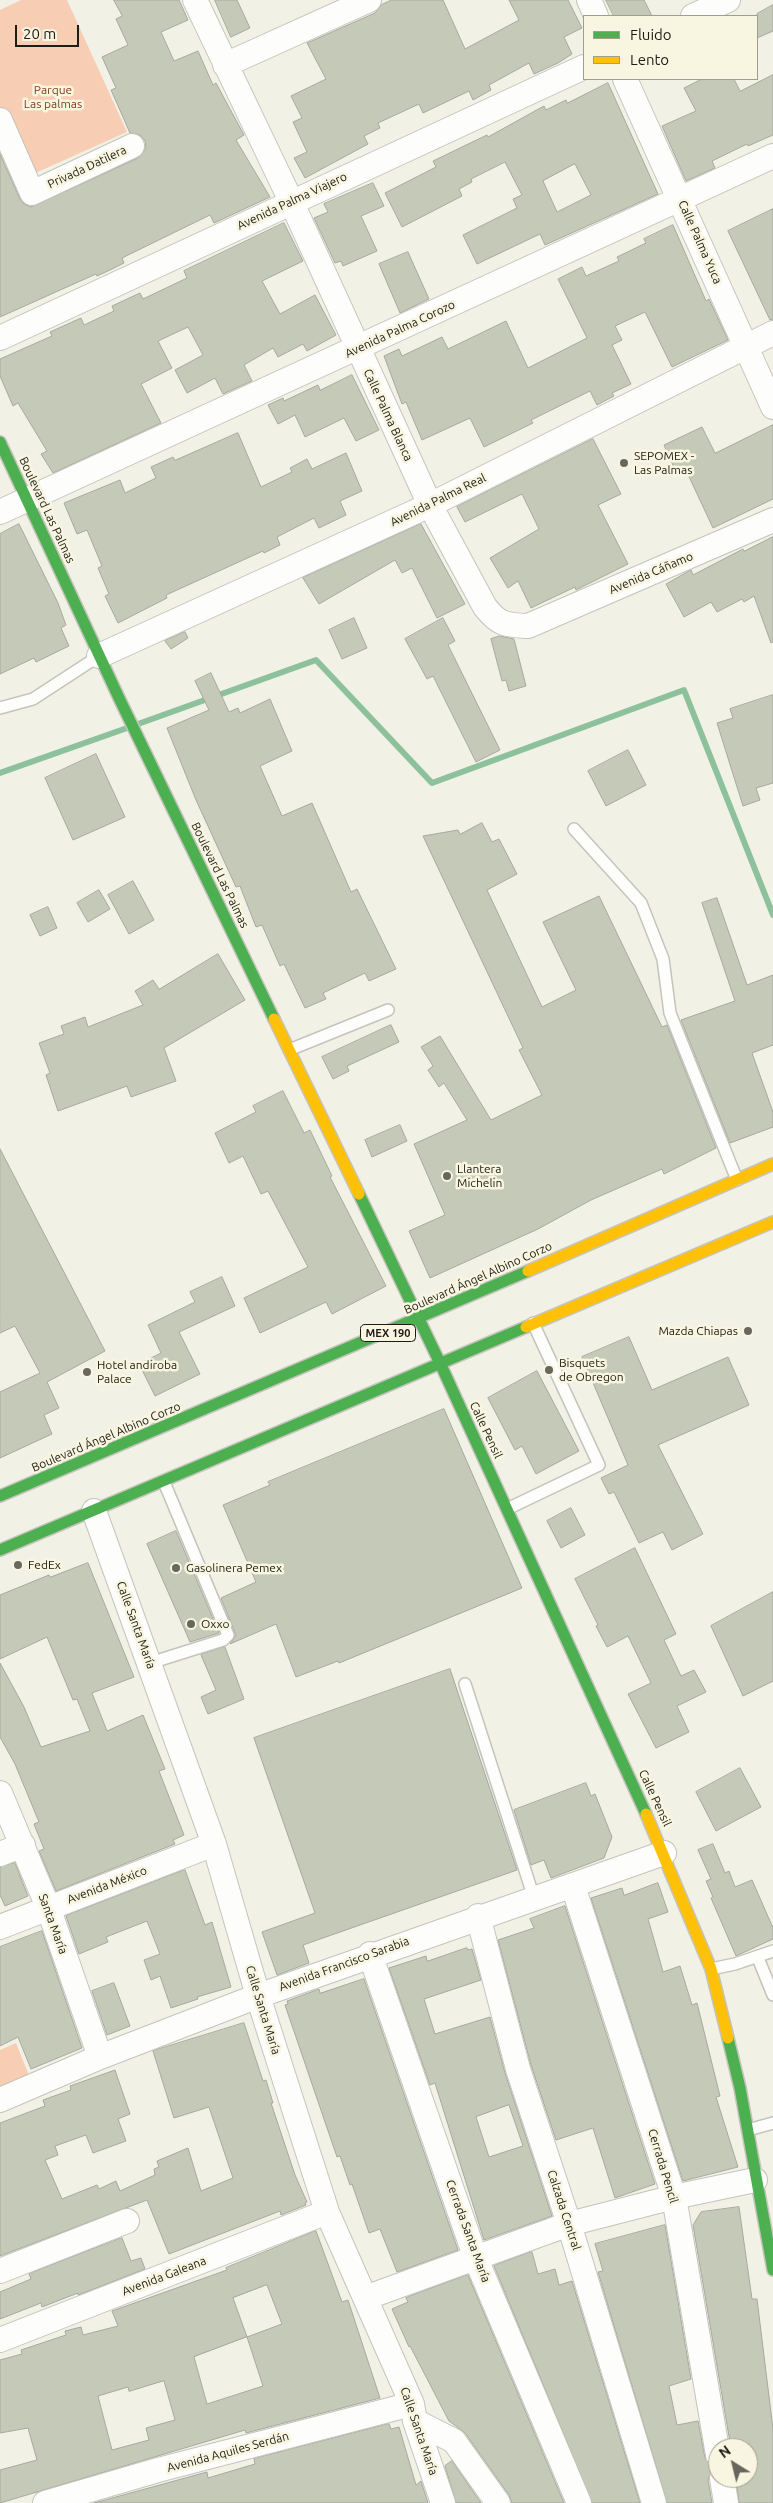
<!DOCTYPE html>
<meta charset="utf-8">
<style>
body{margin:0}
#map{position:relative;width:773px;height:2503px;overflow:hidden;background:#f2f1e6;font-family:Ubuntu,sans-serif}
canvas{display:block}
.legend{position:absolute;left:583px;top:15px;width:175px;height:65px;box-sizing:border-box;background:#f8f5e0;border:1px solid #a09e8f;margin:0;padding:6px 9px;list-style:none;font-size:15px;color:#1d1c15}
.legend li{display:flex;align-items:center;gap:10px;height:25px}
.legend b{width:25px;border:1px solid #a09e8f}
.north{position:absolute;left:708px;top:2438px;width:50px;height:50px;box-sizing:border-box;background:#f8f5e0;border:1px solid #a09e8f;border-radius:50%;rotate:324deg;font-size:14px;font-weight:700;line-height:20px;text-align:center;color:#1d1c15}
.north::after{content:'';display:block;margin:auto;width:18px;height:22px;background:#68675e;clip-path:polygon(50% 0,100% 100%,50% 72%,0 100%)}
.scale{position:absolute;left:15px;top:25px;width:64px;height:22px;box-sizing:border-box;border:2px solid #1d1c15;border-top:0;padding-left:6px;font-size:15px;line-height:18px;white-space:nowrap;color:#1d1c15;-webkit-text-stroke:4px #f8f5e0;paint-order:stroke}
</style>
<div id="map">
<canvas width="773" height="2503"></canvas>
<ul class="legend">
<li><b style="height:6px;background:#4caf50"></b>Fluido</li>
<li><b style="height:6px;background:#ffc107"></b>Lento</li>
</ul>
<div class="north">N</div>
<div class="scale">20 m</div>
</div>
<script>
const ctx = document.querySelector('canvas').getContext('2d');
ctx.lineJoin = 'round';
function fillPath(path, color) { ctx.fillStyle = color; ctx.fill(path, 'evenodd'); }
function stroke(path, color, width, dash) { ctx.strokeStyle = color; ctx.lineWidth = width; ctx.lineCap = dash ? 'butt' : 'round'; ctx.setLineDash(dash || []); ctx.stroke(path); }
function write(font, color, halo, rows, align = 'center') {
  ctx.font = font + ' Ubuntu,sans-serif'; ctx.lineWidth = 5; ctx.setLineDash([]); ctx.textBaseline = 'middle'; ctx.strokeStyle = halo; ctx.fillStyle = color; for (const [text, x, y, turn = 0] of rows) {
    ctx.save(); ctx.translate(x, y); ctx.rotate((+turn || 0) * Math.PI / 180); ctx.textAlign = isNaN(turn) ? turn : align; if (halo) ctx.strokeText(text, 0, 0); ctx.fillText(text, 0, 0); ctx.restore();
  }
}
fillPath(new Path2D(`
 M21,0h46l60,132 -96,43 -31,-69v-96z
 M16,2043l14,35 -30,12v-40z`), '#f7cdb3');
stroke(new Path2D(`
 M138,724l178,-64 116,123 252,-93 89,225
 M0,773l127,-45`), '#8dc19c', 6);
const building = new Path2D(`
 M114,0h65l9,20 -27,12 13,29 24,-10 15,34 3,-2 28,52 -8,5 34,57 -56,26 -4,-8 -88,43 2,5 -14,7 -13,6 -1,-2 -96,43v-163l20,45 4,5 7,3 107,-49 8,-10 -1,-7 -5,-6 -10,-2 -19,-43 5,-2 -14,-31 26,-12 -12,-26 6,-3z
 M215,0h22l13,28 -19,9z
 M392,0h51l22,49 54,-29 -10,-20h59l14,28 -18,9 8,17 -14,9 -24,11 -5,-11 -40,22 2,5 -18,10 -4,-9 -46,22 -4,-9 -41,19 2,5 -16,8 4,8 -63,34 -11,-20 13,-6 -14,-30 9,-4 -11,-22 35,-17 -19,-36 68,-30 6,-8z
 M606,0h38l8,16h-38z
 M773,5v26l-16,7v-24z
 M773,75v60l-25,11 -1,-2 -35,17 3,7 -29,13 -24,-55 34,-15 -12,-23 18,-9h32l6,12z
 M608,83l50,111 -113,51 -5,-11 -63,30 -14,-29 54,-27 -4,-9 9,-4 -17,-33 -34,17 1,3 -13,7 3,7 -60,31 -17,-34 51,-26 -3,-6 29,-14 25,-12 1,2 56,-31 2,4 20,-10 1,3zM575,164l16,31 -34,17 -14,-31z
 M373,183l11,23 -23,10 16,35 -34,15 -2,-5 -6,2 -21,-45 14,-6 -4,-8z
 M773,209v110l-3,1 -42,-89z
 M284,223l19,38 -41,20 18,33 35,-19 21,40 -29,16 -4,-7 -25,13 -5,-9 -29,17 8,16 -29,13 -8,-16 -28,15 -12,-23 28,-15 -15,-28 -30,14 14,27 -31,16 20,39 -108,50 -12,-19 6,-3 -29,-48 -5,3 -13,-30v-17l52,-23 -2,-4 31,-14 3,7 30,-14 -2,-5 28,-13 3,6 44,-21 -3,-7z
 M673,225l33,76 3,-2 19,41 -56,27 -27,-55 -30,14 7,14 -10,5 19,39 -19,9 2,3 -17,9 -7,-14 -59,29 2,3 -49,24 -14,-29 -48,22 -16,-38 -4,2 -18,-48 15,-7 3,7 40,-19 6,12 58,-28 22,47 59,-30 -29,-59 24,-12 4,9 33,-15 -2,-4 29,-14 -2,-4z
 M408,252l21,47 -29,14 -21,-49z
 M352,375l27,55 -23,11 -12,-23 -39,19 -10,-22 -17,9 -10,-19 15,-7 1,3 34,-16 2,5z
 M773,425v74l-60,29 -29,-62 -9,4 -11,-25 38,-18 13,26z
 M238,433l23,54 31,-15 -2,-4 17,-9 5,10 34,-16 16,38 -22,10 6,14 -27,13 -5,-10 -37,19 3,8 -16,8 -1,-2 -97,44 1,3 -49,25 -13,-27 4,-2 -11,-26 4,-2 -15,-36 -10,4 -13,-31 56,-23 5,13 31,-15 -5,-11 22,-10 2,3z
 M593,439l28,55 -23,11 30,59 -52,26 -1,-3 -44,21 -13,-27 -10,7 -18,-30 49,-29 -17,-35 -57,28 -8,-15z
 M19,524l39,79 8,22 -5,3 8,18 -33,16 -2,-4 -34,16v-140z
 M421,524l44,80 -28,14 -25,-50 -10,5 -7,-13 -76,44 -16,-26z
 M773,537v105l-2,1 -17,-47 -10,6 -2,-3 -25,13 -6,-10 -27,15 -18,-33 23,-13 2,-1 2,5 50,-26 1,2z
 M354,618l13,30 -25,11 -13,-29z
 M443,618l12,23 -7,4 52,105 -24,12 -43,-86 -6,3 -22,-40z
 M185,632l3,6 -17,11 -6,-8z
 M500,636l14,3 12,47 -17,5 -3,-11 -4,1 -11,-42z
 M211,673l18,39 9,-4 2,5 30,-14 22,52 -32,15 22,50 30,-13 39,89 6,-3 39,80 -27,12 -4,-8 -42,20 3,6 -21,9 -21,-44 -4,2 -18,-41 -6,2 -16,-41 -4,1 -40,-87 -29,-72 42,-18 -14,-29z
 M773,695v88l-17,5 4,12 -17,6 -26,-83 16,-5 -3,-9z
 M628,750l18,35 -40,21 -18,-35z
 M96,754l29,63 -52,23 -28,-62z
 M482,823l10,19 7,-3 18,35 -30,16 55,117 34,-17 -33,-68 56,-26 63,131 5,-2 49,123 -52,26 -2,-5 -71,31 -53,29 -108,49 -21,-47 36,-16 -31,-71 53,-24 -23,-37 -5,4 -11,-17 5,-4 -12,-19 19,-11 51,84 51,-25 -23,-45 4,-2 -100,-212 35,-6 2,4z
 M133,881l21,39 -25,14 -21,-39z
 M99,890l11,19 -22,13 -11,-19z
 M717,898l30,87 26,-10v70l-21,8 21,59v15l-43,16 -49,-123 54,-19 -33,-98z
 M48,907l9,21 -17,8 -10,-21z
 M218,954l27,46 -81,48 12,33 -45,16 -4,-11 -69,25 -12,-36 4,-2 -11,-30 25,-9 -3,-8 24,-9 3,10 55,-22 -8,-14 18,-11 6,9z
 M391,1025l8,17 -52,24 2,5 -16,8 -11,-22z
 M283,1091l21,42 6,-3 22,46 -2,1 56,109 -54,28 -6,-12 -66,31 -16,-35 64,-31 -40,-76 -7,3 -18,-38 -14,7 -14,-30 41,-21 -3,-6z
 M400,1125l7,16 -35,16 -7,-17z
 M0,1149l105,202 -58,31 12,26 -15,7 8,19 -52,24v-66l40,-19 -25,-47 -15,7z
 M222,1277l13,29 -56,26 21,42 -45,22 -16,-32 22,-11 -13,-28 47,-23 -5,-10z
 M629,1337l23,53 76,-33 21,48 -91,40 45,89 -31,16 -9,-18 -24,11 -25,-51 -5,2 -8,-16 27,-13 -46,-108z
 M537,1371l42,80 -43,23 -14,-28 -7,4 -27,-52z
 M444,1409l78,179 -183,75 -1,-2 -42,16 -20,-53 -46,20 5,-7v-4l-14,-35 35,-16 -33,-77 47,-20 -2,-3z
 M571,1508l14,27 -24,13 -14,-27z
 M176,1531l43,102 -29,9 -43,-98z
 M635,1548l41,86 -12,6 17,36 13,-6 12,22 -29,14 12,26 -33,16 -28,-54 23,-11 -23,-47 -21,11 -11,-21 2,-1 -23,-46z
 M88,1563l46,114 -42,16 15,38 36,-16 22,54 -6,2 25,64 -11,5 2,4 -119,47 -17,-40 5,-2 -10,-25 5,-2 -24,-58 -15,-27v-74l24,44 17,40 49,-16 -13,-32 -4,1 -26,-63 -47,22v-64l49,-20 1,2z
 M773,1592v89l-30,15 -32,-70z
 M225,1647l19,52 -36,15 -7,-17 15,-7 -15,-35z
 M450,1669l67,201 -214,75 6,18 -32,12 -15,-43 53,-19 -61,-175z
 M740,1768l21,39 -45,24 -20,-39z
 M586,1783l5,13 4,-2 17,43 -8,21 -53,20 -7,-18 -13,5 -17,-55z
 M713,1844l12,29 4,-2 6,16 17,-7 21,48v11l-37,17 -25,-58 2,-1 -7,-16 5,-2 -13,-29z
 M15,1863l13,33 -23,10 -5,-11v-28z
 M185,1870l20,55 7,-3 19,65 -34,10 1,2 -27,9 -11,-32 -9,4 -7,-20 16,-6 -13,-33 -41,16 2,5 -29,12 -13,-38z
 M658,1883l10,29 -20,7 5,17 10,36 17,-6 12,39 5,-2 23,93 -4,1 22,70 -55,14 -92,-283 31,-10 2,7z
 M565,1906l90,278 -40,14 -22,-70 -37,12 -25,-75 -33,-125 36,-12 -4,-9z
 M42,1931l40,117 -51,21 -13,-32 -18,9v-99z
 M467,1948l1,2 4,-1 9,31 -57,19 11,35 55,-17 15,56 47,143 -68,24 -49,-157 -5,2 -41,-117 37,-12 1,5zM509,2105l14,41 -34,11 -13,-40z
 M364,1979l94,271 -61,22 -17,-43 -11,4 -17,-49 -2,1 -10,-29 -3,1 -52,-152 3,-1 -1,-3 32,-12 1,4z
 M114,1983l16,43 -23,9 -15,-44z
 M244,2023l19,58 3,-1 7,23h-2l24,72 12,27 -2,1 1,2 -25,10 -1,-4 -111,43 -22,-54 -147,56v-133l45,-17 -2,-6 28,-10 -1,-4 45,-16 15,44 -12,5 8,22 -33,12 -7,-18 -31,11 3,9 -13,5 17,39 35,-14 2,4 17,-8 4,10 35,-16 -1,-6 5,-2 -2,-6 31,-13 13,43 32,-13 -24,-71 -35,11 -21,-67z
 M739,2207l13,92h5l16,130v74h-34l-3,-25h12v-30h-17l-38,-223 8,-13z
 M665,2225l26,154 -22,7 8,39 21,-4 7,37 8,10 -5,12 4,23h-45l-69,-231 5,-1 -8,-27z
 M316,2231l26,71 6,-2 32,98 -134,35 -1,-3 -245,73v-33l37,-10 -9,-32 -28,5v-73l22,-6 -1,-4 45,-15 -1,-4 16,-4 2,8 35,-9 -6,-15 115,-41 -1,-2zM267,2285l15,39 -35,13 -14,-39zM247,2337l16,49 -56,18 -13,-47zM164,2381l11,39 -29,8 3,12 -37,10 -14,-54 30,-9 1,4z
 M122,2238l9,23 10,-3 4,11 -67,26v-2l-36,14 -1,-4 -41,16v-27l31,-13 -2,-5z
 M532,2252l6,22 17,-5 4,16 13,-4 68,222h-48l-98,-237z
 M468,2275l96,228h-52l-3,-8 -44,-62 -16,-12 -39,-75 -1,1 -17,-38 16,-7 -2,-4z
 M389,2424l2,5 8,-2 17,58 5,-4 7,22h-334l113,-31 1,6 47,-14 -1,-5z
 M452,2461l29,42h-25l-11,-37z`);
fillPath(building, '#c4cab7');
stroke(building, '#a7a8a0', 1);
const lane = new Path2D(`
 M0,708l33,-9 66,-43
 M574,829l67,74 22,56 7,54 67,167
 M289,1050l99,-40
 M507,1509l92,-44 -66,-142
 M150,1663l73,-23 5,-5 -64,-153
 M465,1684l69,214
 M758,1958l15,37
 M711,1969l24,-5 38,-13
 M748,2130l25,-7`);
const street = new Path2D(`
 M195,0l96,201 139,304 55,102c14,18 21,18 43,19l245,-106
 M589,0l7,16
 M693,16l35,-16
 M225,65l144,-65
 M625,79l148,328
 M0,120l32,73 100,-47
 M0,338l584,-271
 M0,512l773,-356
 M99,656l331,-151 343,-172
 M94,1511l120,333 44,152 69,216 85,192 3,17 28,82
 M0,1793l48,114 52,150
 M0,1854l23,-9
 M573,1886l101,311 44,258
 M478,1916l40,153 51,155 85,279
 M0,1927l214,-83
 M370,1954l106,305 103,244
 M0,2100l100,-43 158,-61 406,-143
 M0,2271l127,-50
 M365,2298l204,-74 105,-27 81,-17
 M0,2340l327,-128
 M415,2421l39,20 44,62
 M722,2478l4,25
 M45,2503l113,-33 254,-66`);
const fast = new Path2D(`
 M0,442l119,256 155,321
 M359,1194l81,169 206,451
 M0,1496l528,-225
 M0,1550l526,-223
 M728,2038l12,50 33,182`);
const slow = new Path2D(`
 M274,1019l85,175
 M528,1271l245,-107
 M526,1327l247,-105
 M646,1814l65,155 17,69`);
stroke(lane, '#c5c4bc', 14);
stroke(street, '#c5c4bc', 26);
stroke(fast, '#c5c4bc', 14);
stroke(slow, '#c5c4bc', 14);
stroke(lane, '#fdfdfb', 11);
stroke(street, '#fdfdfb', 24);
stroke(fast, '#4caf50', 11);
stroke(slow, '#ffc107', 11);
for (const [x, y, r, color] of [
 [624,463,5,"#68675e"],
 [447,1176,5,"#68675e"],
 [748,1331,5,"#68675e"],
 [549,1370,5,"#68675e"],
 [87,1372,5,"#68675e"],
 [18,1565,5,"#68675e"],
 [176,1568,5,"#68675e"],
 [191,1624,5,"#68675e"]
]) { const dot = new Path2D(); dot.arc(x, y, r, 0, 2 * Math.PI); ctx.fillStyle = color; ctx.fill(dot); stroke(dot, '#f8f5e0', 2); }
for (const [x, y, w] of [
 [388,1333,55]
]) { const box = new Path2D(); box.roundRect(x - w / 2, y - 8.5, w, 17, 4); ctx.fillStyle = '#f8f5e0'; ctx.fill(box); stroke(box, '#1d1c15', 1); }
write('bold 11px', '#1d1c15', null, [
 ["MEX 190",388,1333]
]);
write('12px', '#813d16', '#f8f5e0', [
 ["Parque",53,90],
 ["Las palmas",53,104]
]);
write('12px', '#1d1c15', '#f8f5e0', [
 ["Privada Datilera",87,167,-25],
 ["Avenida Palma Viajero",292,201,-25],
 ["Calle Palma Yuca",700,242,66],
 ["Avenida Palma Corozo",400,329,-25],
 ["Calle Palma Blanca",388,415,65],
 ["Avenida Palma Real",438,500,-26],
 ["Boulevard Las Palmas",47,510,65],
 ["Avenida Cáñamo",651,573,-23],
 ["Boulevard Las Palmas",220,875,64],
 ["Boulevard Ángel Albino Corzo",478,1278,-24],
 ["Calle Pensil",486,1430,65],
 ["Boulevard Ángel Albino Corzo",106,1437,-23],
 ["Calle Santa María",136,1625,70],
 ["Calle Pensil",655,1798,65],
 ["Avenida México",107,1885,-21],
 ["Santa María",53,1924,70],
 ["Avenida Francisco Sarabia",344,1964,-20],
 ["Calle Santa María",263,2010,73],
 ["Cerrada Pencil",663,2166,73],
 ["Calzada Central",564,2210,72],
 ["Cerrada Santa María",468,2231,70],
 ["Avenida Galeana",164,2276,-21],
 ["Calle Santa María",419,2431,71],
 ["Avenida Aquiles Serdán",228,2452,-15]
]);
write('12px', '#1d1c15', '#f8f5e0', [
 ["SEPOMEX -",634,456],
 ["Las Palmas",634,470],
 ["Llantera",457,1169],
 ["Michelin",457,1183],
 ["Mazda Chiapas",738,1331,"right"],
 ["Bisquets",559,1363],
 ["de Obregon",559,1377],
 ["Hotel andiroba",97,1365],
 ["Palace",97,1379],
 ["FedEx",28,1565],
 ["Gasolinera Pemex",186,1568],
 ["Oxxo",201,1624]
], 'left');
</script>
